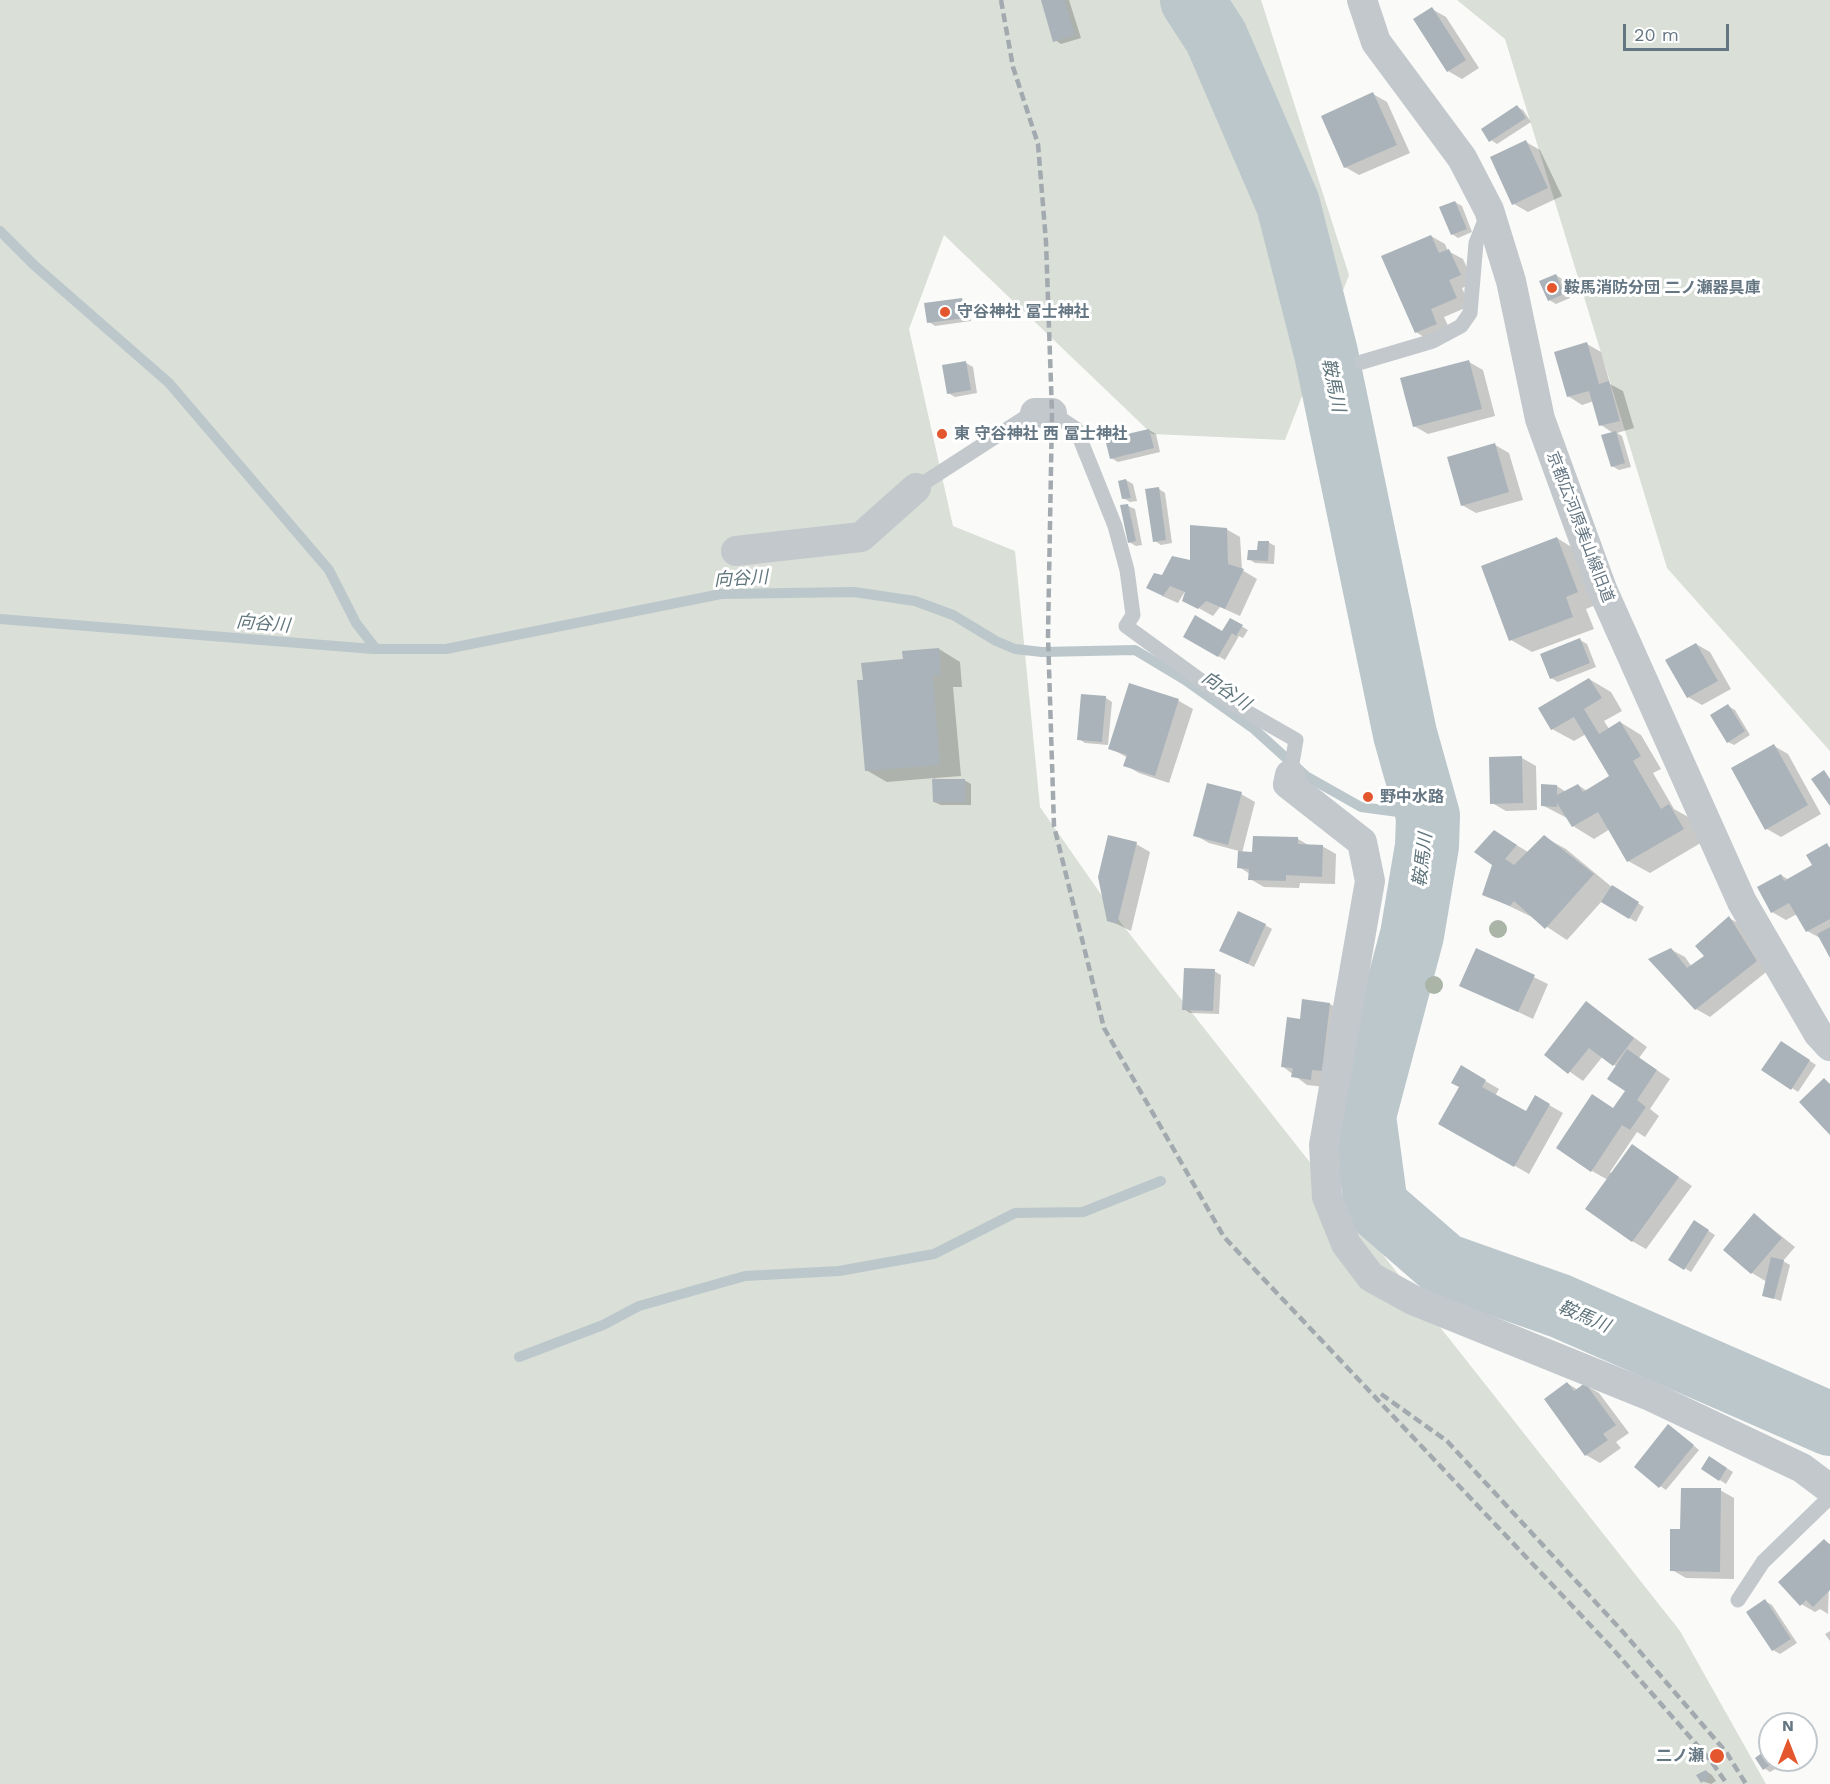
<!DOCTYPE html>
<meta charset="utf-8">
<style>
body{margin:0}
#map{position:relative;width:1830px;height:1784px;overflow:hidden;background:#fafaf8;font-family:"Work Sans",sans-serif}
canvas{display:block}
.north{position:absolute;left:1758px;top:1712px;width:60px;height:60px;box-sizing:border-box;background:#fff;border:2px solid #c1c8cd;border-radius:50%;rotate:0deg;font-size:16px;font-weight:700;line-height:24px;text-align:center;color:#657683}
.north::after{content:'';display:block;margin:auto;width:21px;height:27px;background:#e4572e;clip-path:polygon(50% 0,100% 100%,50% 72%,0 100%)}
.scale{position:absolute;left:1623px;top:24px;width:106px;height:27px;box-sizing:border-box;border:3px solid #657683;border-top:0;padding-left:8px;font-size:18px;line-height:21px;white-space:nowrap;color:#657683;-webkit-text-stroke:4px #fff;paint-order:stroke}
</style>
<div id="map">
<canvas width="1830" height="1784"></canvas>
<div class="north">N</div>
<div class="scale">20 m</div>
</div>
<script>
const ctx = document.querySelector('canvas').getContext('2d');
ctx.lineJoin = 'round';
function fillPath(path, color) { ctx.fillStyle = color; ctx.fill(path, 'evenodd'); }
function stroke(path, color, width, dash) { ctx.strokeStyle = color; ctx.lineWidth = width; ctx.lineCap = dash ? 'butt' : 'round'; ctx.setLineDash(dash || []); ctx.stroke(path); }
function write(font, color, halo, rows, align = 'center') {
  ctx.font = font + ' "Work Sans","Noto Sans JP",sans-serif'; ctx.lineWidth = 6; ctx.setLineDash([]); ctx.textBaseline = 'middle'; ctx.strokeStyle = halo; ctx.fillStyle = color; for (const [text, x, y, turn = 0] of rows) {
    ctx.save(); ctx.translate(x, y); ctx.rotate((+turn || 0) * Math.PI / 180); ctx.textAlign = isNaN(turn) ? turn : align; if (halo) ctx.strokeText(text, 0, 0); ctx.fillText(text, 0, 0); ctx.restore();
  }
}
fillPath(new Path2D(`
 M0,0h1261l88,275 -64,165 -133,-6 -208,-199 -35,94 44,197 62,25 25,256 81,116 559,708 86,153h-1766z
 M1457,0h373v751l-163,-183 -162,-529z`), '#dadfd7');
fillPath(new Path2D(`
 M1042,0h27l12,38 -20,6 -6,-4z
 M1432,9l14,8 33,51 -17,11 -14,-8z
 M1373,94l14,8 23,51 -51,22 -14,-8z
 M1517,107l6,3 8,12 -34,22 -6,-4z
 M1526,142l14,8 22,46 -34,16 -14,-8z
 M1455,202l7,4 10,26 -14,6 -6,-4z
 M1431,236l14,8 3,7 15,8 11,24 -12,5 8,18 -26,11 7,15 -21,9 -14,-9z
 M1556,275l6,4 8,19 -14,6 -7,-4z
 M962,299l6,4 3,18 -36,5 -6,-4z
 M1587,344l14,8 9,32 13,7 11,37 -17,5 5,3 9,31 -12,3 -7,-4 1,-33 -12,-8 -7,-24 -12,4 -14,-9z
 M1469,362l14,8 12,46 -67,18 -14,-8z
 M966,363l7,4 4,26 -22,4 -7,-4z
 M1149,430l7,4 4,18 -42,10 -7,-4z
 M1495,445l14,8 14,47 -47,13 -14,-8z
 M1126,480l7,4 4,17 -7,1 -7,-4z
 M1159,489l6,4 7,50 -11,2 -6,-4z
 M1128,506l7,3 7,36 -6,1 -7,-4z
 M1226,529l14,8 2,33 15,9 -17,37 -20,-9 -7,9 -29,-16 2,-10 -8,13 -16,-7 1,-19 29,-15z
 M1557,538l21,13 20,53 -12,5 8,20 -62,23 -21,-12z
 M1268,542l7,4 -1,18 -19,-1 -6,-4z
 M1231,620l17,10 -5,8 -4,-2 -14,24 -40,-23 38,-4z
 M1580,640l7,4 9,23 -38,15 -7,-4z
 M1696,644l14,8 21,37 -29,16 -14,-8z
 M939,649l21,13 2,25h-9l8,89 -26,2v3l29,-1 7,4v21h-30l-7,-3v-24l-47,4 -21,-12 -2,-89 40,-20z
 M1589,679l22,13 11,19 -18,10 5,8 11,-7 21,13 20,34 -8,4 21,36 16,9 14,23 -54,32 -22,-12 -18,-32 -16,10 -21,-13 -6,-8 -25,-13 15,-19 9,6 12,-7 9,6 24,-14 -25,-43 -12,7 -22,-12z
 M1130,685l49,16 14,8 -24,74 -30,-10 -14,-8 3,-7 -18,-10z
 M1106,698l6,4 -4,43 -23,-2 -6,-4z
 M1728,706l7,4 15,25 -16,10 -6,-3z
 M1774,746l14,8 33,60 -40,23 -14,-8z
 M1522,758l14,8 1,44 -31,1 -14,-8z
 M1241,794l14,8 -13,51h12l44,-14 12,7h12l14,8 -1,30 -35,-1 -1,5 -35,-1 -14,-8v-5l-11,-7v-16l-30,-8 -14,-8z
 M1495,832l33,20 16,-15 22,12 47,39 31,19 -8,15 -34,-21 -35,39 -35,-23 -48,-23 10,-29z
 M1136,844l14,8 -19,79 -22,-11z
 M1827,845l3,2v108l-8,-16 -15,-8 -10,-17 -11,6 -14,-8 9,-37 8,5 25,-14z
 M1729,918l14,8 27,43 -60,48 -14,-8 -26,-60 15,8 7,10 14,-11z
 M1265,925l7,4 -18,38 -26,-13z
 M1477,950l71,34 -15,35 -72,-34z
 M1214,971l7,4 -2,39 -29,-1 -6,-4z
 M1587,1003l60,44 -8,11 31,21 -20,30 9,7 -14,21 -8,-5 -27,40 2,2 21,-28 59,40 -46,63 -14,-8 -24,-61 -16,-9 22,-62 13,-19 -10,-23 -14,-11 -20,25 -37,-26z
 M1330,1004l14,8 -19,75 -18,-2 -25,-19 19,-45z
 M1787,1046l29,19 -18,27 -6,-4z
 M1461,1067l38,22 -4,7 31,17 9,-16 28,16 -34,61 -89,-51 21,-35z
 M1755,1215l40,32 -12,14 7,4 -9,36 -17,-6 3,-13 -15,-9 -27,-23z
 M1694,1222l21,13 -24,37 -21,-13z
 M1567,1383l11,7 7,-5 14,8 30,40 -13,9 5,6 -21,15 -14,-8 -40,-56z
 M1675,1430l24,20 -33,40 -6,-4z
 M1710,1458l23,14 -7,12 -23,-15z
 M1720,1490l14,8v81l-48,-1 -14,-8 10,-39z
 M1825,1541l5,3 -2,70 -8,-5 -5,3 -14,-8z
 M1765,1601l7,4 25,38 -17,11 -7,-4z
 M1830,1631v10l-5,-7z
 M1764,1754l6,4 7,10 -7,4 -6,-4z
 M1706,1771l6,4 4,6 -5,3 -9,-3z`), '#0003');
stroke(new Path2D(`
 M0,231l34,34 135,118 160,187 27,53 20,26
 M0,619l373,30h73l275,-55 133,-2 61,9 38,14 43,26 19,8 27,3 93,-2 50,30 69,49 52,47 55,31 67,9
 M519,1357l84,-32 36,-19 106,-30 94,-5 95,-17 81,-41 68,-1 78,-31`), '#bbc7cb', 10);
stroke(new Path2D(`
 M1192,0l24,37 72,167 38,149 79,381 23,82 -1,30 -15,89 -48,181 12,90 68,59 116,41 270,118`), '#bbc7cb', 64);
fillPath(new Path2D(`
 M1041,0h24l10,35 -22,7z
 M1432,7l34,53 -19,12 -34,-53z
 M1373,92l24,53 -53,23 -23,-52z
 M1517,105l9,13 -37,24 -8,-13z
 M1526,140l22,48 -36,17 -22,-48z
 M1455,201l12,28 -16,6 -12,-28z
 M1431,235l8,18 10,-4 12,26 -12,5 8,18 -26,11 6,15 -22,9 -34,-77z
 M1556,274l8,20 -16,7 -9,-20z
 M962,298l3,20 -38,5 -3,-20z
 M1587,342l12,42 10,-3 11,40 -21,5 -10,-35 -22,6 -13,-45z
 M1469,360l13,49 -69,18 -13,-49z
 M966,361l5,29 -24,4 -5,-29z
 M1149,429l5,19 -44,11 -5,-20z
 M1616,431l9,32 -14,4 -10,-32z
 M1495,443l14,49 -48,14 -14,-49z
 M1126,479l5,19 -9,1 -4,-18z
 M1159,487l7,53 -13,2 -8,-53z
 M1128,504l8,37 -8,2 -8,-38z
 M1190,525l37,3 1,36 16,5 -19,40 -19,-8 -8,8 -16,-8 3,-9 -15,-6 -7,10 -17,-8 8,-15 8,2 10,-19 18,4z
 M1557,537l21,55 -12,5 7,20 -64,24 -28,-75z
 M1258,541h11l-1,20 -21,-1 1,-10h9z
 M1195,615l27,16 8,-13 13,7 -7,11 -4,-3 -14,24 -35,-20z
 M1580,638l10,25 -40,16 -10,-25z
 M1696,643l22,38 -31,17 -22,-38z
 M939,648l2,27 -8,1 7,89 -75,6 -8,-91h6l-2,-17 42,-4 -1,-8z
 M1589,678l13,20 -18,11 15,25 21,-13 21,35 -8,5 28,48 8,-5 15,25 -57,33 -29,-50 -26,15 -15,-24v4l-16,-1v-22l16,1v10l21,-11 5,8 26,-16 -35,-59 -23,13 -13,-22z
 M1129,683l50,16 -24,77 -32,-10 4,-11 -19,-6z
 M1081,694l25,2 -4,46 -25,-2z
 M1728,704l17,27 -18,12 -17,-28z
 M1774,744l34,61 -43,25 -34,-62z
 M1522,756l1,47 -33,1 -1,-47z
 M1824,770l6,9v27l-19,-27z
 M932,779h33v23h-32z
 M1207,783l35,9 -14,53 -35,-9z
 M1494,830l23,15 -12,14 9,6 30,-30 50,39 -49,55 -31,-28 -4,5 -28,-11 10,-30 -18,-13z
 M1108,835l29,7 -20,82 -10,-3 -9,-44z
 M1253,836l45,1v7l25,1 -1,32 -36,-2v6l-38,-1 1,-11 -12,-1 1,-17 14,1z
 M1827,843l3,6v70l-24,13 -17,-29 -18,10 -14,-26 24,-13 3,7 28,-16 -6,-10z
 M1612,885l27,17 -10,17 -28,-17z
 M1238,911l28,13 -18,40 -29,-13z
 M1729,916l28,45 -62,49 -47,-51 23,-11 16,20 17,-12 -9,-10z
 M1830,927v31l-13,-24z
 M1476,948l59,27 -17,37 -59,-26z
 M1184,968l31,1 -2,42 -31,-1z
 M1302,999l28,4 -8,68 -10,-1 -1,10 -20,-3 2,-9 -12,-1 6,-50 13,2z
 M1586,1001l48,37 -21,28 -24,-18 -21,26 -24,-19z
 M1781,1041l29,19 -19,30 -30,-20z
 M1627,1049l30,21 -20,30 9,7 -16,23 -8,-5 -31,47 -35,-24 36,-54 21,14 12,-17 -18,-12z
 M1461,1065l25,15 -4,7 44,24 9,-16 15,9 -36,63 -76,-43 21,-37 -8,-4z
 M1824,1078l6,6v51l-31,-33z
 M1632,1144l47,33 -47,65 -47,-33z
 M1754,1213l28,25 -31,36 -28,-24z
 M1694,1220l15,10 -25,40 -16,-10z
 M1771,1257l13,3 -10,39 -12,-3z
 M1567,1382l7,9 11,-8 31,42 -13,9 5,6 -23,16 -41,-57z
 M1668,1424l26,21 -35,43 -25,-21z
 M1709,1456l18,12 -8,13 -18,-12z
 M1681,1488h40l-1,84 -50,-1v-42h10z
 M1824,1539l6,6v45l-17,17 -7,-7 -6,6 -22,-24z
 M1765,1599l26,40 -19,12 -26,-39z
 M1763,1752l8,12 -8,6 -8,-12z
 M1706,1770l4,7 -9,6 -5,-8z`), '#aab3b9');
stroke(new Path2D(`
 M1362,362l71,-21 28,-15 9,-13 6,-70 12,-30
 M1052,413l24,16 17,42 22,55 12,44 6,45 -7,11 107,78 63,36 -6,35
 M916,488l110,-71 9,-4
 M1738,1600l25,-38 67,-65`), '#c3c8cc', 15);
stroke(new Path2D(`
 M1362,0l14,42 86,116 27,52 22,71 29,138 62,170 140,313 76,131 12,13
 M1035,413h17
 M736,551l125,-14 55,-49
 M1290,775l-2,9 74,58 8,39 -46,264 3,52 19,47 25,33 42,23 235,95 154,73 28,21`), '#c3c8cc', 30);
stroke(new Path2D(`
 M1001,0l12,67 25,77 8,98 6,171 -4,223 6,190 50,202 120,209 388,411 99,113 16,23
 M1381,1394l66,47 176,191 103,120 20,32`), '#a2aab0', 4.5, [9, 4.5]);
ctx.fillStyle = '#aab4a7';
for (const [x, y] of [
 [1498,929],
 [1434,985]
]) { ctx.beginPath(); ctx.arc(x, y, 9, 0, 2 * Math.PI); ctx.fill(); }
for (const [x, y, r, color] of [
 [1552,288,6,"#e4572e"],
 [945,312,6,"#e4572e"],
 [942,434,6,"#e4572e"],
 [1368,797,6,"#e4572e"],
 [1717,1756,8,"#e4572e"]
]) { const dot = new Path2D(); dot.arc(x, y, r, 0, 2 * Math.PI); ctx.fillStyle = color; ctx.fill(dot); stroke(dot, '#fff', 2); }
write('bold 16px', '#657683', '#fff', [
 ["鞍馬消防分団 二ノ瀬器具庫",1564,288],
 ["守谷神社 冨士神社",957,312],
 ["東 守谷神社 西 冨士神社",954,434],
 ["野中水路",1380,797],
 ["二ノ瀬",1704,1756,"right"]
], 'left');
write('16px', '#657683', '#fff', [
 ["京都広河原美山線旧道",1580,527,69]
]);
write('italic 18px', '#60757c', '#fff', [
 ["鞍馬川",1333,385,78],
 ["向谷川",741,579,-3],
 ["向谷川",263,624,5],
 ["向谷川",1226,691,34],
 ["鞍馬川",1423,860,-83],
 ["鞍馬川",1584,1317,23]
]);
</script>
